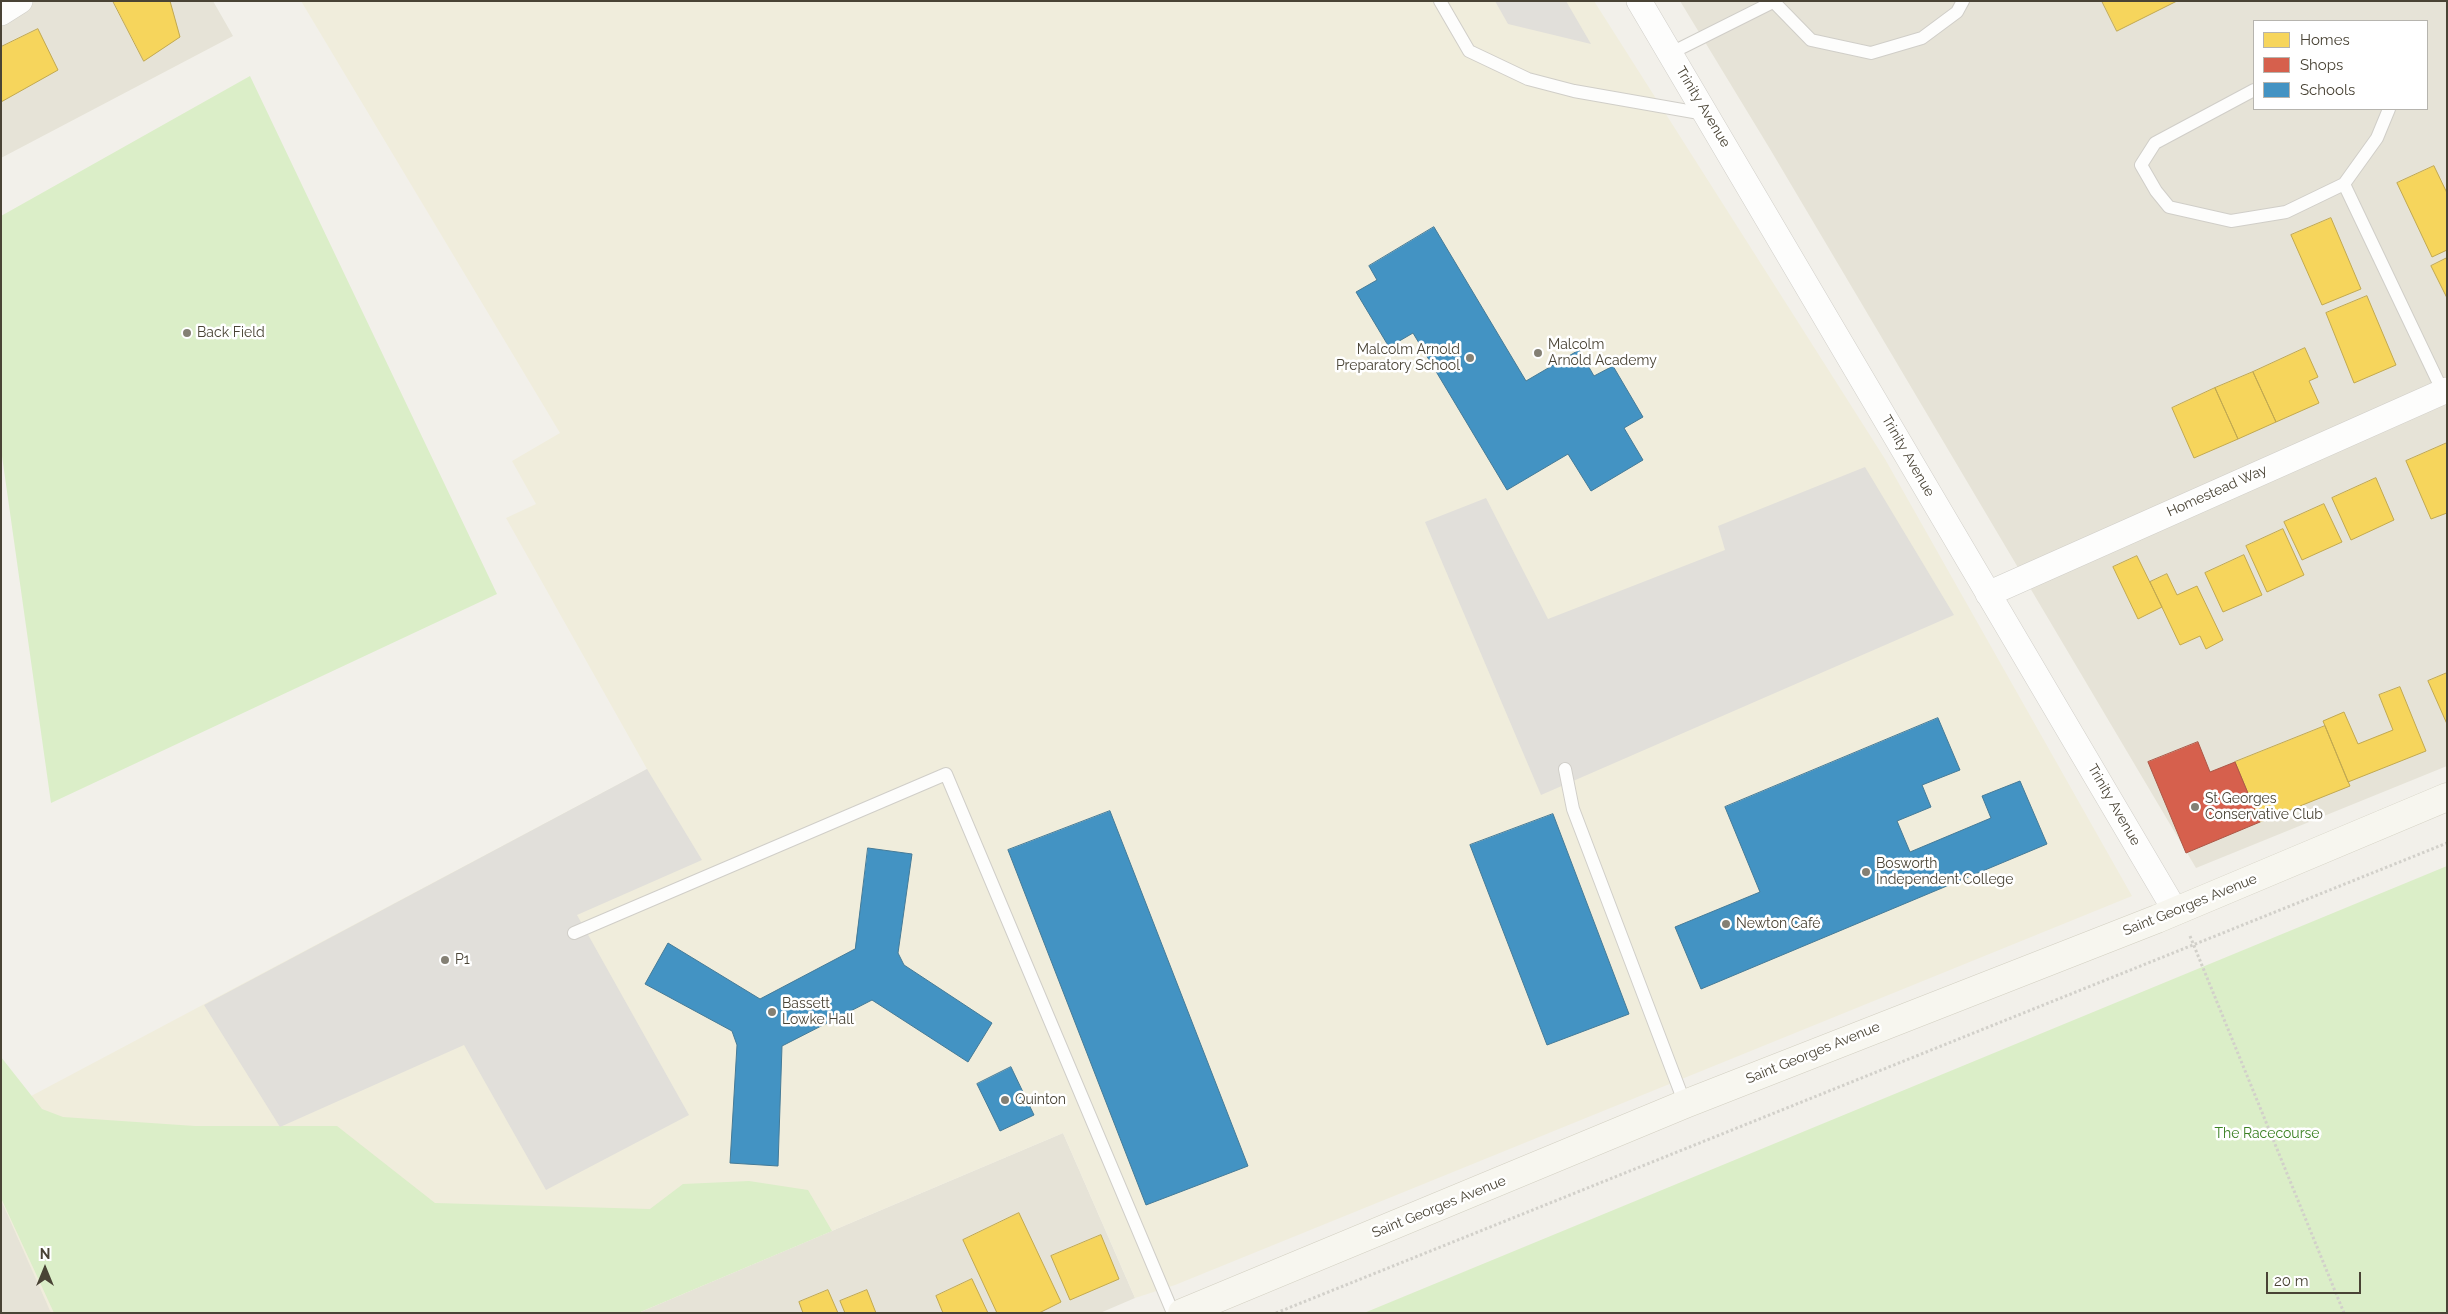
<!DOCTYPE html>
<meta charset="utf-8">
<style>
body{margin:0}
#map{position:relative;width:2448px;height:1314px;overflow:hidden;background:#f2f0ea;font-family:Raleway,sans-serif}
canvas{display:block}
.frame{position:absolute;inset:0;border:2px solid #494335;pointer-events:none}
.legend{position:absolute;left:2253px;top:20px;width:175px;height:90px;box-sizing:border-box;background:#fff;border:1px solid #b6b4ae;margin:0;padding:6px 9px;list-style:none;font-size:15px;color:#494335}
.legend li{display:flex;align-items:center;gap:10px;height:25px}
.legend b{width:25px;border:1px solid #b6b4ae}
.north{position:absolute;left:20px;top:1244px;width:50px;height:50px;-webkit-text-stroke:4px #fff;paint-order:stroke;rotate:0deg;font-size:14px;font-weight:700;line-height:20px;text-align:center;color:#494335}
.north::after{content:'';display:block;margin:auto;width:18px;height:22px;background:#494335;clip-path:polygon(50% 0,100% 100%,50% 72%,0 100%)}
.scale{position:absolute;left:2266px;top:1272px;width:95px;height:22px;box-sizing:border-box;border:2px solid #494335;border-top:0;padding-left:6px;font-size:15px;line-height:18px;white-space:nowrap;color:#494335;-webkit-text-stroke:4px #fff;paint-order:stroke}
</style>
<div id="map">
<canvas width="2448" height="1314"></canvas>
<div class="frame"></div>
<ul class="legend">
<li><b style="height:14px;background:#f6d55c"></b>Homes</li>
<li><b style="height:14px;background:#d6604d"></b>Shops</li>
<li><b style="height:14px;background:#4393c3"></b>Schools</li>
</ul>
<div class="north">N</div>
<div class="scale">20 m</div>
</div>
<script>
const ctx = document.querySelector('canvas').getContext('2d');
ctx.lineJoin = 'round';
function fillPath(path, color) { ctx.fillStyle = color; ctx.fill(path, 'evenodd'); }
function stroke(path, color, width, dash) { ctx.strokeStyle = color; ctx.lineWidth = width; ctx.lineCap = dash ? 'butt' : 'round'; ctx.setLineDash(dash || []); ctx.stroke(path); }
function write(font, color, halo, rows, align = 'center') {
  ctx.font = font + ' Raleway,sans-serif'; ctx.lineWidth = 5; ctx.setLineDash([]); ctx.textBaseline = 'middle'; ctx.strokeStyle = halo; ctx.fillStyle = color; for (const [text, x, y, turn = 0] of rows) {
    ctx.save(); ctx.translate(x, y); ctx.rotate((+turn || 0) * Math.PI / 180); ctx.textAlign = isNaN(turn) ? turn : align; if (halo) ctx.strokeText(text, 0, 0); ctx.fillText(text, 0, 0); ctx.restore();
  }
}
fillPath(new Path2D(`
 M1,1h212l20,35 -232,122z
 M1680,1h767v765l-251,102 -426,-719zM2254,21h173v88h-173z
 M1063,1133l72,165 -35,15h-462z
 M1,1198l53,115h-53z`), '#e6e3d7');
fillPath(new Path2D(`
 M301,1h1293l291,458 247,437 -957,389 -40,13 -72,-165 -425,180h-587l-50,-113v-88l646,-343 -141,-251 30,-14 -24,-43 48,-28z`), '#f0eddc');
fillPath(new Path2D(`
 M250,76l247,518 -446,209 -50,-354v-233z
 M2447,866v447h-1083z
 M1,1057l41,52 21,8 132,9h142l98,77 215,6 33,-25 66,-3 59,9 24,41 -194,82h-584l-53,-115z`), '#dbeec8');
fillPath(new Path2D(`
 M1495,1h71l25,43 -83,-20z
 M1865,467l89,148 -413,180 -116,-273 61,-24 62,121 177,-69 -7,-24z
 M647,769l55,91 -125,55 112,200 -143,75 -82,-145 -184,82 -76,-122z`), '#e1dfda');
const homes = new Path2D(`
 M113,1h57l10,36 -36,24z
 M2102,1h75l-60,30z
 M38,29l20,41 -57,32v-55z
 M2434,166l13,27v57l-15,7 -35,-74z
 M2331,218l30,71 -39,16 -31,-70z
 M2447,258v40l-16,-32z
 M2367,296l29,69 -42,18 -28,-70z
 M2305,348l13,29 -9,4 10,22 -43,19 -23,-50z
 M2253,372l23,50 -38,17 -23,-51z
 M2215,388l23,51 -44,19 -22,-50z
 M2447,443v70l-16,6 -25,-58z
 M2376,478l18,42 -43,20 -19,-42z
 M2324,504l18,38 -40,18 -18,-38z
 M2283,529l21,46 -37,17 -21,-46z
 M2244,555l18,40 -39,17 -18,-39z
 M2137,556l25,51 -24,12 -25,-52z
 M2167,574l10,21 20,-9 26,54 -17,9 -6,-13 -20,9 -30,-63z
 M2447,673v51l-19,-43z
 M2400,687l26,64 -78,31 -25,-61 21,-9 14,32 35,-14 -14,-35z
 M2325,726l25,60 -90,36 -25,-60z
 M1019,1213l42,89 -22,11h-42l-34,-73z
 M1101,1235l18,44 -49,21 -19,-44z
 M972,1279l16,34h-45l-7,-17z
 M828,1290l10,23h-35l-4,-11z
 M867,1290l9,23h-31l-5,-12z`);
fillPath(homes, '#f6d55c');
stroke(homes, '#c2a950', 1);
const shops = new Path2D(`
 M2198,742l12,30 25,-10 25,60 -74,31 -38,-91z`);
fillPath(shops, '#d6604d');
stroke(shops, '#ac5746', 1);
const schools = new Path2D(`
 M1434,227l92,154 53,-31 15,26 19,-10 30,51 -19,11 19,32 -52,31 -23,-37 -61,36 -94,-157 -24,14 -33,-55 21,-12 -8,-14z
 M1938,718l22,52 -38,15 9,22 -34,14 13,31 81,-34 -9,-22 38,-15 27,63 -346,145 -26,-62 85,-35 -35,-85z
 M1110,811l138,355 -102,39 -138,-355z
 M1553,814l76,200 -82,31 -77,-200z
 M868,848l44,6 -14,99 6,12 88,58 -24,39 -96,-62 -90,46 -4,120 -48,-3 7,-118 -5,-14 -87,-47 23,-41 92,56 95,-50z
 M1011,1067l23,48 -34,16 -23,-47z`);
fillPath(schools, '#4393c3');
stroke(schools, '#457b98', 1);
const lane = new Path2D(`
 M1440,1l29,50 59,28 46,12 131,23
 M1773,1l38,39 60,13 51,-15 35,-26 6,-11
 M1671,53l102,-51
 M2254,90l-99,53 -14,22 15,26 13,16 62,14 55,-9 58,-28 33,-46 12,-29
 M2344,184l99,208
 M1565,769l8,40 112,295
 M574,933l372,-159 227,539`);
const street = new Path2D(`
 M1639,1l537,911
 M1,13l19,-12
 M1988,594l459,-204`);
const secondary = new Path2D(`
 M1182,1313l503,-209 472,-185 290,-122`);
stroke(lane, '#d0cec8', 14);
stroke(street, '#d0cec8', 26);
stroke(secondary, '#d2cfc1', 29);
stroke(new Path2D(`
 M2190,936l154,377
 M1276,1313l1171,-470`), '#d2d0ca', 3, [2.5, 2.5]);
stroke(lane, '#fdfdfc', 12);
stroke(street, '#fdfdfc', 25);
stroke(secondary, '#f7f6ef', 28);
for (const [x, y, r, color] of [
 [187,333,5,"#848074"],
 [1538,353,5,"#848074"],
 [1470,358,5,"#848074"],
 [2195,807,5,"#848074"],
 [1866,872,5,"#848074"],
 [1726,924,5,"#848074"],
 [445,960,5,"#848074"],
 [772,1012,5,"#848074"],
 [1005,1100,5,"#848074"]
]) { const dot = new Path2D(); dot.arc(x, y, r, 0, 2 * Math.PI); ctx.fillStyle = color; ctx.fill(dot); stroke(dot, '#fff', 2); }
write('14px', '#494335', '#fff', [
 ["Trinity Avenue",1703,107,59],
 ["Trinity Avenue",1908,456,60],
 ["Homestead Way",2217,491,-24],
 ["Trinity Avenue",2114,805,60],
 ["Saint Georges Avenue",2190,905,-22],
 ["Saint Georges Avenue",1813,1053,-22],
 ["Saint Georges Avenue",1439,1207,-22]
]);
write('14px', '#494335', '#fff', [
 ["Back Field",197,333],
 ["Malcolm",1548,345],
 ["Arnold Academy",1548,361],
 ["Malcolm Arnold",1460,350,"right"],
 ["Preparatory School",1460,366,"right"],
 ["St Georges",2205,799],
 ["Conservative Club",2205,815],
 ["Bosworth",1876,864],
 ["Independent College",1876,880],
 ["Newton Café",1736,924],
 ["P1",455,960],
 ["Bassett",782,1004],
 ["Lowke Hall",782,1020],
 ["Quinton",1015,1100]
], 'left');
write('14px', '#3b8023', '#fff', [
 ["The Racecourse",2267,1134]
]);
</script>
